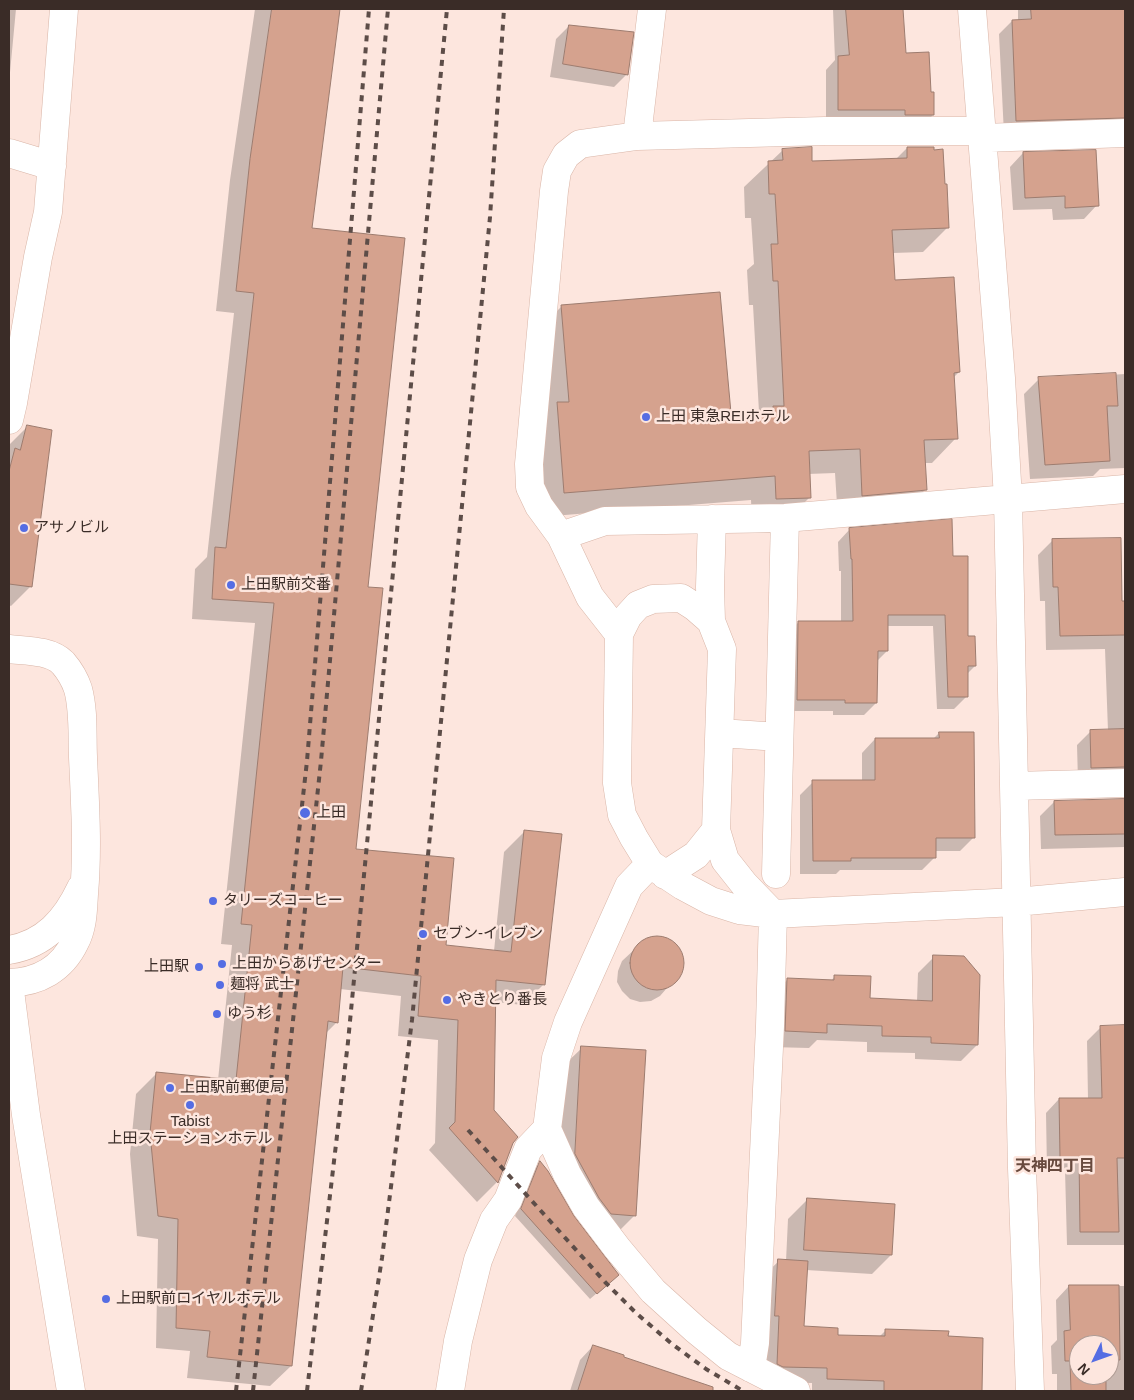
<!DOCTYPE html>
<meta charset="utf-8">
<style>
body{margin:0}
#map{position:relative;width:1134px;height:1400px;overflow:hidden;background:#fde6de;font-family:Helvetica,sans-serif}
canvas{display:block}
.frame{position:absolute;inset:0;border:10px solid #3a2c27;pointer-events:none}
.north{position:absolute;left:1069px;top:1335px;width:50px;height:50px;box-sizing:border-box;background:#fde6de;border:1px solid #af9c95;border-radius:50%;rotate:228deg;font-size:14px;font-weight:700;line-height:20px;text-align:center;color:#3a2c27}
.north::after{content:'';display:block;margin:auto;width:18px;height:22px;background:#556de3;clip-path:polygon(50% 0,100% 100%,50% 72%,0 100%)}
</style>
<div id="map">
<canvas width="1134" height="1400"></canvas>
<div class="frame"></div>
<div class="north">N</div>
</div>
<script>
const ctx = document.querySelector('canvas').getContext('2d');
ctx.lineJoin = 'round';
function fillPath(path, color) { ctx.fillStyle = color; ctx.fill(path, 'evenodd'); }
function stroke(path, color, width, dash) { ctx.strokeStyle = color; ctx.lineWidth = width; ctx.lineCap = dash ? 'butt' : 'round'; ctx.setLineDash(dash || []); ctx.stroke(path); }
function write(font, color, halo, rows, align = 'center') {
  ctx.font = font + ' Helvetica,"Noto Sans JP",sans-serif'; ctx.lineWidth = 5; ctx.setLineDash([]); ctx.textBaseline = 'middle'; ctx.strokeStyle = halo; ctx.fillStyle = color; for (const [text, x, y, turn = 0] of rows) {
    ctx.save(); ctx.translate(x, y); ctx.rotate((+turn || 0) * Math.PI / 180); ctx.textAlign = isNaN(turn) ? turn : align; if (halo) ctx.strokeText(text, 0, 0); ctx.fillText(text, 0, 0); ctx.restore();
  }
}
fillPath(new Path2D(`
 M9,9h7l-7,74z
 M255,9h84l-29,220 57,359 -13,262 90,96 50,5 10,-99 21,-21 19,153 -21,21 -28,-3 -2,109 19,32 -15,39 -20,20 -48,-52 6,-7 3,-103 -40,-4 3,-40 -61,-7 -3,33 -12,12 -34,332 -21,20 -83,-8 3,-27 -34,-3 2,-109 -21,-3 -7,-82 6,-60 21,-21 61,7 14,-135 -11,-1 34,-321 -63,-4 3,-50 12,-12 27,-244 -18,-2 14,-131z
 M833,9h69l2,45 26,40 3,21 -13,13 -94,-5v-53l9,-10z
 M1018,9h107v125h-121l-5,-100 13,-13h6z
 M569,26l58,48 -13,13 -64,-10 6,-38z
 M907,148l41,79 -25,25 -30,1 1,28 65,91 -6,6 3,60 -24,25h-8l1,27 -24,24 -63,6 -3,-47 -27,1 2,23 -25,25 -33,1 -1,-23 -211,17 -3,-186 25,-25 167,108 30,-2 -6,-107h-4l-2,-35 7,-6 -3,-46h-6l-1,-31 39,-37 28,12 85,-3z
 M1023,153l74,52 -13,14 -31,1 -1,-11 -39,1 -3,-43z
 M1125,374v94l-25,1 -7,7 -63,3 -6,-85 15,-15z
 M27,427l4,159 -20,20 -2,-1v-160z
 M850,529l102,28 15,80 8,29 -8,8v22l-13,13h-17l-4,-83h-46v25l-11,11v41l-12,12h-31v-4h-48l1,-77 13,-12h42v-51h-2l-1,-29z
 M1053,540l68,62h4v190l-47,-10 -1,-37 14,-14h17l-3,-82 -59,1 -1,-49h-5l-2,-46z
 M939,733l34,105 -13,13h-25v6l-13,13h-82l-4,4h-36v-79l13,-13 49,-1v-28l13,-14h58z
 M1125,800v47l-84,2 -1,-33 14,-14z
 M654,937l11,2 9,5 6,8 2,11 -2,10 -20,23 -9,5 -11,1 -10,-3 -8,-8 -5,-9 1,-11 4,-10 14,-13 8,-8z
 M934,957l43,88 -16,16 -46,-2v-6l-48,-1v-10l-50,-2 -8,8 -39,-1 1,-51 16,-16 44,1 4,-5 34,23 48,2 1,-28z
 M1101,1027h24v218h-58l-2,-75 -18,1 -1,-58 13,-14h29l-1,-58z
 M582,1048l53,167 -20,20 -59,-61 6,-107z
 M540,1163l71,118 -21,18 -75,-83 19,-47z
 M808,1199l83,56 -19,19 -66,-4 -3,57 34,9 42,1 7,-7 96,9 -2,52h-168v-8l-45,-1 -4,-106 16,-15h7l2,-42z
 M1069,1286h56v105h-68v-17h-5l-1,-28 6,-6 -1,-40zM1079,1345h30v30h-30z
 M593,1346l86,31 -4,14h-105l10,-31z`), '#0003');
const building = new Path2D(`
 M272,9h68l-28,219 93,10 -37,349 15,1 -27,261 98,9 -8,87 65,7 13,-122 38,4 -17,151 -49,-5 -2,130 24,27 -5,6 -15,40 -49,-55 6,-6 3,-102 -40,-4 3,-40 -78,-9 -5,56 -10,-2 -36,345 -85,-9 3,-26 -34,-3 2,-109 -20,-3 -8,-83 6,-61 80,8 16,-155 -11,-1 33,-321 -62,-4 3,-52 11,1 28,-255 -18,-2 14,-132z
 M846,9h57l3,44 23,-1 2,40h3v23h-29v-5h-67v-54l11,-1z
 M1031,9h94v109l-109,3 -4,-101 19,-1z
 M569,25l65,7 -6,43 -65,-11z
 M812,147v14l95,-3v-11h27v3l9,-1 2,35h2l2,44 -57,2 3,50 59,-3 6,95 -6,1 4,66 -34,1 3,50 -65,6 -2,-47 -51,2 2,47 -35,1 -1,-23 -211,17 -7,-91h12l-8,-97 159,-13 11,121 42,-4v-3h11l-6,-125h-5l-2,-37h7l-3,-50h-6l-1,-33 15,-1 -1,-11z
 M1096,150l3,56 -34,2v-12l-40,2 -2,-46z
 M1116,373l2,33h-11l3,55 -65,4 -7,-88z
 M27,425l25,5 -20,157 -23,-3v-113l6,-23 5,2z
 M952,519l1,37h15v80h7l1,30h-8v31h-20l-3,-82h-57v36h-10l-1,52h-32v-3h-48l1,-79h55l-1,-62h-1l-2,-31z
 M1121,538l1,63h3v34l-65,1 -2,-49h-5l-1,-48z
 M1125,729v38l-34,1 -1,-38z
 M939,732h35l1,106h-39v20h-85v3h-38l-1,-81h63v-42h64z
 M1125,799v35l-70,1 -1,-34z
 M630 963a27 27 0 1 1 54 0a27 27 0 1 1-54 0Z
 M933,955l31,1 16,19 -2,70 -47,-2v-6l-49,-1v-10l-55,-2v9l-42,-2 2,-53 47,2v-5l37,1 -1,22 62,3z
 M1125,1025v133h-8l2,74h-39l-1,-75 -19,1 -1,-60h43l-2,-72z
 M581,1046l65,4 -10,166 -25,-2 -12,-16 -24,-44z
 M540,1161l8,10 26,45 45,59 -22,19 -76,-85z
 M807,1198l88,6 -3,51 -88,-5z
 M778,1259l30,2 -4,65 34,2v7l47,1v-7l64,2 -1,5 35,2 -1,53h-98v-10l-57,-2v-11l-44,-1 -6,-3 2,-48h-4z
 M1069,1285h50l1,75h-11v-15h-30v30h27v16h-35l-1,-30h-5l-1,-30 6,-1z
 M593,1345l31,10v2l89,30v4h-135z`);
fillPath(building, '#d5a28e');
stroke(building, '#9d7c6f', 1);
const minor = new Path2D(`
 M972,9l29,369 7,121 14,669 8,223
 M637,136l188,-5h157
 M983,138l142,-5
 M9,153l43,13
 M9,420l4,-17 25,-146 10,-45 16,-203
 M561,536l44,-15 180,-3 340,-29
 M711,621l-1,-34 2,-68
 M619,634l-29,-37 -29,-61 -22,-30 -9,-19 -1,-23 25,-273 3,-20 9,-16 14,-11 57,-8 15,-127
 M9,649c17,2 41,1 54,14 6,7 12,17 15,26 6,22 4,46 5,68 2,46 5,91 1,137 -1,16 -1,33 -9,48 -13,27 -36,40 -66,41
 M720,733l59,4
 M1014,786l111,-3
 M650,864l-21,22 -61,136 -12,36 -9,71 20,45 19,33 31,41 36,43 43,39 32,26 68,35
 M776,874l9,-356
 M665,875l31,-20 20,-25
 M9,950c36,-6 57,-30 72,-62
 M9,983l17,132 45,276
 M751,1368l4,-25 15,-317 3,-112 -29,-30 -19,-24 -9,-30 6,-181 -11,-28 -16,-14 -14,-9 -28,1 -15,6 -10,11 -9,18 -2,149 5,32 12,23 16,26 33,22 28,15 28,9 34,4 243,-12 109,-10
 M450,1391l8,-50 20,-81 16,-40 14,-20 20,-51 19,-20`);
stroke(minor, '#d9b5a7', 29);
stroke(minor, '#fff', 28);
stroke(new Path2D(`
 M468,1130l137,152 31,31 36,31 34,25 37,22
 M236,1391l71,-630 62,-752
 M253,1391l68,-630 67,-752
 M307,1391l41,-349 99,-1033
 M361,1391l21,-133 30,-238 78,-803 14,-208`), '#5d4d48', 4, [6, 6]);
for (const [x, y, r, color] of [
 [646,417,5,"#556de3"],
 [24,528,5,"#556de3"],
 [231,585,5,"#556de3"],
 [305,813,6,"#556de3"],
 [213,901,5,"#556de3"],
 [423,934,5,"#556de3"],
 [222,964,5,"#556de3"],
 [199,967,5,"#556de3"],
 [220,985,5,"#556de3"],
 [447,1000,5,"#556de3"],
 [217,1014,5,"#556de3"],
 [170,1088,5,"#556de3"],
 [190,1105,5,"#556de3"],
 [106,1299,5,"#556de3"]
]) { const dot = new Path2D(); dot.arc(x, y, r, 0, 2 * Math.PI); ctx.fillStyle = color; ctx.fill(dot); stroke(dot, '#fde6de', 2); }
write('15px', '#3a2c27', '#fde6de', [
 ["上田 東急REIホテル",656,417],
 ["アサノビル",34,528],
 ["上田駅前交番",241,585],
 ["上田",316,813],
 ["タリーズコーヒー",223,901],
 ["セブン-イレブン",433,934],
 ["上田からあげセンター",232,964],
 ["上田駅",189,967,"right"],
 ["麺将 武士",230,985],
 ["やきとり番長",457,1000],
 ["ゆう杉",227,1014],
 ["上田駅前郵便局",180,1088],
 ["Tabist",190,1122,"center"],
 ["上田ステーションホテル",190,1139,"center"],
 ["上田駅前ロイヤルホテル",116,1299]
], 'left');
write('bold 16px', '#684a3e', '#fde6de', [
 ["天神四丁目",1055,1167]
]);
</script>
